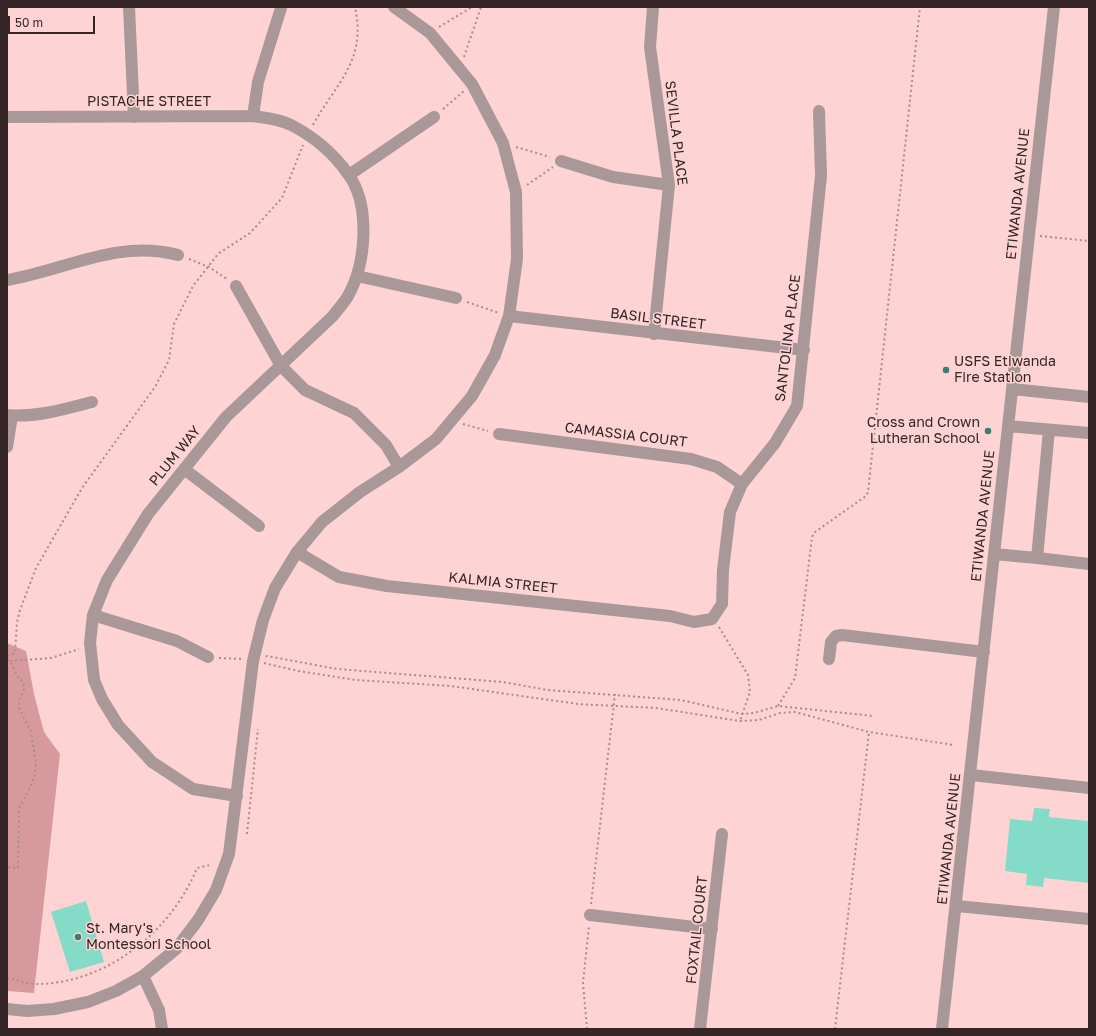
<!DOCTYPE html>
<style>
body{margin:0}
#map{position:relative;width:1096px;height:1036px;overflow:hidden;background:#fdd3d4;font-family:"Golos Text",sans-serif}
canvas{display:block}
.frame{position:absolute;inset:0;border:8px solid #352526;pointer-events:none}
.scale{position:absolute;left:8px;top:16px;width:87px;height:18px;box-sizing:border-box;border:2px solid #352526;border-top:0;padding-left:5px;font-size:12px;line-height:14px;white-space:nowrap;color:#352526;-webkit-text-stroke:3px #fdd3d4;paint-order:stroke}
</style>
<div id="map">
<canvas width="1096" height="1036"></canvas>
<div class="frame"></div>
<div class="scale">50 m</div>
</div>
<script>
const ctx = document.querySelector('canvas').getContext('2d');
ctx.lineJoin = 'round';
function fillPath(path, color) { ctx.fillStyle = color; ctx.fill(path, 'evenodd'); }
function stroke(path, color, width, dash) { ctx.strokeStyle = color; ctx.lineWidth = width; ctx.lineCap = dash ? 'butt' : 'round'; ctx.setLineDash(dash || []); ctx.stroke(path); }
function write(font, color, halo, rows, align = 'center') {
  ctx.font = font + ' "Golos Text",sans-serif'; ctx.lineWidth = 3; ctx.setLineDash([]); ctx.textBaseline = 'middle'; ctx.strokeStyle = halo; ctx.fillStyle = color; for (const [text, x, y, turn = 0] of rows) {
    ctx.save(); ctx.translate(x, y); ctx.rotate((+turn || 0) * Math.PI / 180); ctx.textAlign = isNaN(turn) ? turn : align; if (halo) ctx.strokeText(text, 0, 0); ctx.fillText(text, 0, 0); ctx.restore();
  }
}
fillPath(new Path2D(`
 M7,643l19,8 8,43 10,38 16,22 -26,239 -27,-2z`), '#d79a9c');
fillPath(new Path2D(`
 M1034,808l16,1 -1,8 40,4v62l-45,-5 -1,9 -17,-2 1,-11 -22,-3 5,-52 22,2z
 M86,901l18,61 -34,10 -19,-60z`), '#84dbc7');
stroke(new Path2D(`
 M439,27l33,-20
 M464,57l17,-50
 M443,109l21,-18
 M313,125c23,-42 54,-64 42,-118
 M516,147l34,10
 M527,185l26,-18
 M1040,236l49,5
 M189,259l20,8 18,12
 M467,302l32,11
 M463,424l25,7
 M719,627l29,48 2,17 -10,29
 M7,656l8,-3 2,-31 3,-12 16,-42 46,-80 73,-101 14,-27 5,-36 19,-38 25,-32 32,-21 32,-35 21,-53
 M266,657l1,-1 70,13 166,13 45,8 133,10 61,14 12,-1 24,-7 95,10
 M219,658l23,1
 M7,660l3,1 8,16 5,5 1,7 -5,12v7l12,24 5,31 -1,11 -5,14 -11,20 -1,60 -11,-1
 M10,661l41,-3 28,-9
 M264,663l34,8 58,9 95,6 127,18 78,4 84,13 19,-1 21,-7 15,-1 74,20 85,13
 M778,706l17,-28 17,-141 3,-5 51,-36 2,-4 52,-485
 M247,834l11,-105
 M591,904l24,-210
 M7,978c9,1 18,6 27,6 71,1 137,-52 163,-116l13,-3
 M587,1029l-4,-46 6,-57
 M835,1029l34,-297`), '#aa8b8c', 2, [2, 3]);
stroke(new Path2D(`
 M129,7l5,110
 M653,7l-3,40 19,138 -15,149
 M253,116l5,-34 23,-74
 M7,117l246,-1c13,2 27,3 38,9 22,11 43,29 57,49 23,31 18,90 0,122 -4,7 -10,13 -15,20l-107,101 -78,97 -41,66 -14,35 -3,28 4,37 8,19 16,26 34,37 41,27 44,7
 M561,161l52,16 56,8
 M349,175l85,-58
 M357,276l99,22
 M7,280c59,-10 110,-41 171,-25
 M236,286l45,80 24,24 49,23 32,32 13,22
 M509,316l295,34
 M1012,389l77,8
 M7,415c28,3 58,-6 85,-13
 M1008,426l81,7
 M499,434l192,25 26,8 25,17
 M7,447l5,-31
 M184,469l75,57
 M297,552l42,25 48,9 283,30 24,6 18,-3 10,-15 1,-34 7,-58 12,-28 33,-41 22,-37 24,-230 -2,-65
 M994,554l43,4 12,-128
 M1037,558l52,6
 M93,615l84,26 31,16
 M829,659l2,-17 5,-6 6,-1 142,17
 M971,775l118,13
 M957,906l132,13
 M590,915l122,14
 M143,976l16,34 3,19
 M7,1009l20,2 27,-2 34,-7 28,-11 27,-15 33,-27 22,-29 18,-30 13,-36 24,-193 10,-41 12,-32 22,-36 25,-30 38,-30 39,-25 37,-28 36,-43 23,-41 14,-39 8,-57 -1,-67 -13,-49 -31,-59 -42,-51 -36,-26
 M700,1029l22,-195
 M942,1029l112,-1022`), '#aa9899', 12);
for (const [x, y, r, color] of [
 [946,370,4,"#3b7e70"],
 [988,431,4,"#3b7e70"],
 [78,937,4,"#3b7e70"]
]) { const dot = new Path2D(); dot.arc(x, y, r, 0, 2 * Math.PI); ctx.fillStyle = color; ctx.fill(dot); stroke(dot, '#fdd3d4', 1.5); }
write('14px', '#352526', '#fdd3d4', [
 ["PISTACHE STREET",149,102],
 ["SEVILLA PLACE",676,133,83],
 ["ETIWANDA AVENUE",1018,194,-84],
 ["BASIL STREET",658,319,7],
 ["SANTOLINA PLACE",788,338,-83],
 ["CAMASSIA COURT",626,435,7],
 ["PLUM WAY",175,456,-51],
 ["ETIWANDA AVENUE",983,516,-84],
 ["KALMIA STREET",503,583,6],
 ["ETIWANDA AVENUE",949,839,-84],
 ["FOXTAIL COURT",697,930,-84]
]);
write('14px', '#352526', '#fdd3d4', [
 ["USFS Etiwanda",954,362],
 ["Fire Station",954,378],
 ["Cross and Crown",980,423,"right"],
 ["Lutheran School",980,439,"right"],
 ["St. Mary's",86,929],
 ["Montessori School",86,945]
], 'left');
</script>
